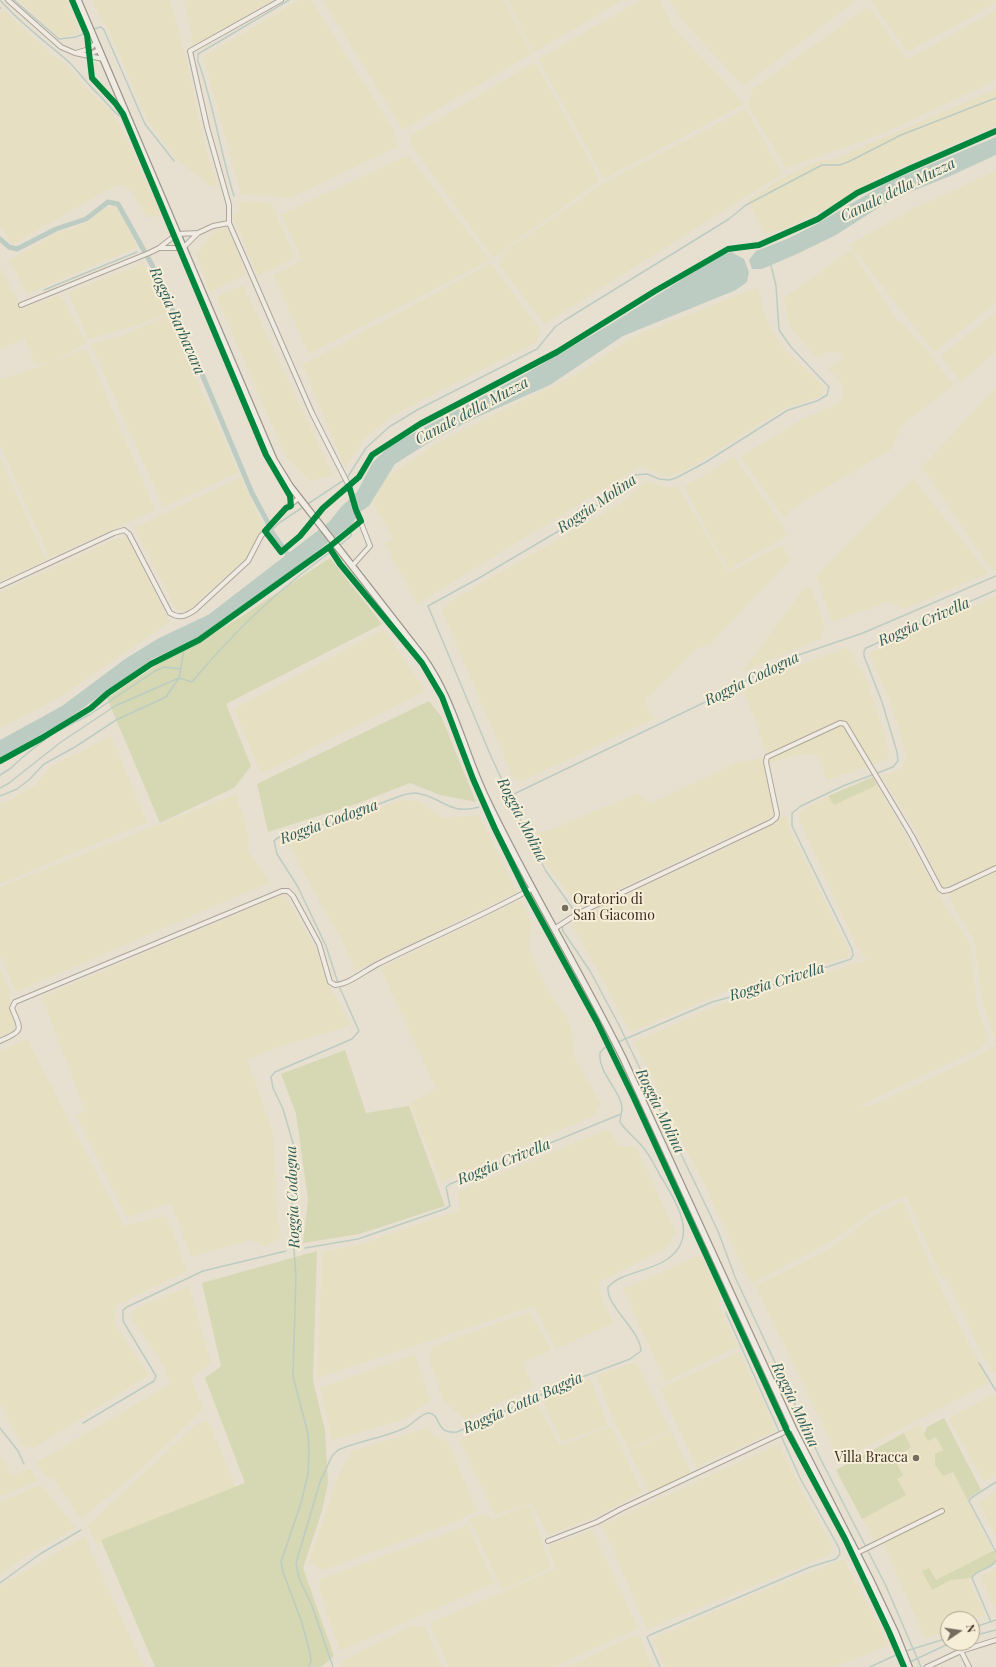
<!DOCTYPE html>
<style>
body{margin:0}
#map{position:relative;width:996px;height:1667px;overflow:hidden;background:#e7e0d1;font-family:"Playfair Display",serif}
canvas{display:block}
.north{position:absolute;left:940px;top:1611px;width:40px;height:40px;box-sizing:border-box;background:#f7eed8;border:1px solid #ada18e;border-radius:50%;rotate:77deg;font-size:11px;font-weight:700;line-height:16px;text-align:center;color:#3d2e20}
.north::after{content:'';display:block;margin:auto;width:14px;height:18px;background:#786c5e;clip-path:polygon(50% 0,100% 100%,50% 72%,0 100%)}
</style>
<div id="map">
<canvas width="996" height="1667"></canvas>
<div class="north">N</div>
</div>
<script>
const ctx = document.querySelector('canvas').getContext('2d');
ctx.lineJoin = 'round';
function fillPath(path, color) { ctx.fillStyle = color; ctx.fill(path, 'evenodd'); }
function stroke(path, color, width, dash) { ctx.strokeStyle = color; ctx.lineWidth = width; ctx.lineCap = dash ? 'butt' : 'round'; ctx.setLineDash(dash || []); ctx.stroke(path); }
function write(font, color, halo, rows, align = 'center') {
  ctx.font = font + ' "Playfair Display",serif'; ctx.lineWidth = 4; ctx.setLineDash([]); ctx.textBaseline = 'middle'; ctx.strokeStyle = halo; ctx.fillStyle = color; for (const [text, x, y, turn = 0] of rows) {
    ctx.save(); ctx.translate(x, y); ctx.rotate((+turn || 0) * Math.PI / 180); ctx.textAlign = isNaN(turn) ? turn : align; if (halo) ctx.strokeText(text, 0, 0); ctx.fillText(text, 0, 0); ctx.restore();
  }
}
fillPath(new Path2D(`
 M18,0h49l12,30 -4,5 -17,2z
 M92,0h78l16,58 19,88 12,37 -3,6 -38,-30 -28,-37 -40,-93 -7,-9z
 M184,0h88l-78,46z
 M299,0h12l82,129 4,18 -107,51 -49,-4 -38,-137z
 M323,0h181l27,54 -128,76z
 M507,0h116l-90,53z
 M641,0h19l13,28 52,54 19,22 -140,75 -66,-120z
 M670,0h187l-114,86 -65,-70z
 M873,0h123v3l-89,49 -36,-51z
 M869,6l38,54 89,-50v70l-112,53 -98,35 -38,-62 5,-17z
 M4,10l48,45 14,9 22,26 22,20 15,25 36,80 -13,3 -15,-24 -8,-8 -9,-1 -104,60 -12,-19v-212z
 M535,62l65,118 -107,78 -82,-113 -1,-9z
 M996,89v37l-113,49 -49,30 -45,22 -25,8 -16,-35 40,-25 32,-15 10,1z
 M746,109l36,65 -238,150 -45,-59 5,-13 100,-69z
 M408,155l82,105 -181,94 -36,-79 29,-15 -21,-45z
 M996,171v132l-62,49 -84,-107 60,-35z
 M259,201l13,3 23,54 -37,18 -26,-61 7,-3v-10z
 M115,205l23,42 -111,47 -18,-34 48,-27 30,-10 17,-14z
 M216,228l12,3 19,43 -37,18 -14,-36z
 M851,250l47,72 2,-1 33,36 1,4 20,24 -50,38 -5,6 -5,16 -4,5 -75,44 -26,17 -5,7 -44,-61 61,-37 36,-16 4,-5 2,-6 -2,-11 -13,-14 16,-10 -5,-5 -7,-2 -16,6 -27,-31 -5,-28z
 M144,263l24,50 -33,13 -47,13 -20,-47z
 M491,263l49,67 -3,12 -144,73 -28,23 -20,29 -43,-102z
 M0,267l22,42 37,-14 6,8 21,40 -32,19 32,-14 69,162 -106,48 -49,-113v-65l47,-16h-12l-10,-26 -25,12z
 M243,285l90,190 -23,6 -24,-24 -70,-160z
 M758,287l6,26 7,16 11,17 42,41 1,3 -3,6 -38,13 -89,56 -18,9 -10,3 -26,-11 -224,138 -32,-60 8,-5 -20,-36 13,-25 54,-37 135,-66 60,-39z
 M996,312v39l-35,32 -20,-27z
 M167,315l72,157 -76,35 -72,-163 36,-10z
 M996,387v182l-4,2 -70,-104z
 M734,457l49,69 3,10 -58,34 -44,-83z
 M0,458l46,102 -46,21z
 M241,477l22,49 -17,32 -60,54 -10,-3 -42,-81z
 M913,478l75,95 -83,36 -19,-7 -54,20 -16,-46z
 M646,481l21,7 11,-2 50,87 54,-28 8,15 -80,84 -14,5 -51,52 9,18 -132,62 -9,-3 -71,-167 7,-9 172,-99z
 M127,537l43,85 -110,75 -60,31v-136l118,-54z
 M806,586l6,4 13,36 -3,12 -80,34z
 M996,596v270l-53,22 -27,-57 -34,-55 16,-6 4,-3 4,-10 -13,-48 -24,-56z
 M384,629l41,62 -164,83 -27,-65z
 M848,647l20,35 18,57 3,20 -62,21 -10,-24 -6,-2 -15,1 -29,9 -1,-12 -22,-61 17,-11z
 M111,736l36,86 -147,62v-79l36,-20 14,-18z
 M762,757l12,52 -2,8 -192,90 -34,-42 -14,-30 20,-6 86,-36 12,11 89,-43h11z
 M877,785l67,119 24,36 3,9 7,62 10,26 -2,5 -7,7 -118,56 4,2 10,-3 99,-46 22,-13 -14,-45 -8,-60 -17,-27 -9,-19 48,-23v505l-13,-20 -37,-78 -4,2 -36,-84 -27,11 -44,32 -84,45 -48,-102 -25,-47 -14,-35 -30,-58 87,-38 39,-8 54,-20 53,-16 -11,-14 -57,-127v-5l4,-5 25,-13 6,9z
 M236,794l13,42 -1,15 22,31 -254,110 -16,-37v-68z
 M400,800l19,1 23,17 37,-3 38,77 -162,79 -13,-30 -54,-96z
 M786,816l5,16 58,119 -1,6 -84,26 -34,7 -100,42 -28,-54 -30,-53 30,-19 164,-77 15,-12z
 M284,894l31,53 14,39 19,33 2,7 -72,21 -31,13 26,72 4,83 4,22 -16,9 -16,-6 -58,17 -20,-54 -44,14 -51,-101 9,-5 -43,-114z
 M521,900l10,24 -2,27 21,43 18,25 5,18 1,20 27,47 -8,12 -152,66 -31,-78 26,-16 -56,-120z
 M0,969l10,22 -1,17 6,15 -2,8 -13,6z
 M27,1039l97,187 43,-10 20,55 -72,35 -1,17 35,52 -115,73 -12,-2 -22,-42v-353z
 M608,1129l11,17 17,1 40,86 -10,15 -67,34 4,21 10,20 -57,26 -22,-43 -217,72 5,-126 39,-8 99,-34 -3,-18z
 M903,1201l39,90 47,92 -142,74 -8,2 -84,-173 76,-38 41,-31z
 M700,1255l20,39 -1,13 19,39 -73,36 -42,-93z
 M189,1286l22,77 -18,13 -1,6 12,26 -67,65 -56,46 -27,-40 -8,-3 -10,-13 134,-79 -6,-17 -25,-39 -8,-9 2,-9z
 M529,1312l23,38 -29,12 10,25 -68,33 -22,-20 -13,-39 1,-14z
 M740,1352l26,55 9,24 -79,36 -36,-79z
 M415,1354l15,47 -25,18 -73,21 -12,-52z
 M632,1363h4l34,67 -41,19 -17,-31 -15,-43z
 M590,1379l18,46 -46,17 -20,-42z
 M992,1394l4,6v75l-12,7 -35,-63z
 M537,1404l23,42 51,-20 31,66 -47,25 -47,18 -17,-32 -36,12 -36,-75z
 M208,1420l29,70 -140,54 -10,-18 108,-101z
 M919,1424l9,17 8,-4 7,13 -9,7 1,8 10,11 8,-4 40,79 -57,29 -4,10 19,-10 17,-2 17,37 -13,5 -24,-1v11l-23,9 -42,-96 38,-19 -2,-5 -45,22 -38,-71z
 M427,1428l8,8 13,6 29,69 -22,11 -132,48 -14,-8 30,-89 14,-22z
 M671,1431l20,42 -42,20 -20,-42z
 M779,1444l27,55 27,47 -4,9 -182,74 -45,-104z
 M0,1455l12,21 18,-8 7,13 -37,16z
 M41,1485l35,43 -45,25 -31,21v-72z
 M996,1491v46l-18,-34z
 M529,1505l22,62 -49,24 -33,-72 13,-4h7l2,5z
 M468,1525l26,58 -154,68 -20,-59 1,-13z
 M592,1530l46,98 -84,39h-106l-18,-44 126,-54 -8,-23z
 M84,1537l60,130h-144v-81z
 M844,1559l45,86 -54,22h-170l-13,-28 102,-45z
 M996,1569v43l-16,-36z
 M410,1626h15l17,41h-101l1,-6z
 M635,1635l6,4 12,28h-86z`), '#e6dfc2');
fillPath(new Path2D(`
 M330,558l52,66 -156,80 25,62 -17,22 -74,35 -53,-125 56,-37 45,-24 34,-21z
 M429,701l12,15 35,86 -36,-7 -30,-12 -51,20 -91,29 -11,-48z
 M873,777l4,8 -43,20 -6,-9z
 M345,1050l21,63 43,-7 36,100 -86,28 -56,9 5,-44 -12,-85 -15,-40z
 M317,1251l-4,130 12,49 3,53 -6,28 -19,57 31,88 -13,11h-166l-54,-127 144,-57 -40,-105 16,-12 -19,-83z
 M944,1418l37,72 -11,7 -2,4 -15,-29 -10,4 -8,-11v-11l8,-4 -7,-13 -8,4 -4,-7 3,-7z
 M904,1433l7,14 -17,12 9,16 -6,4 9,16 -44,24 -26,-49z
 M993,1551l3,1 -1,11 -17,9 -6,6 -21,2 -19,10 -10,-19 7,-3 7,12z`), '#d6d7b3');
fillPath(new Path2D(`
 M996,137v18l-48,22 -56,22 -56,36 -39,19 -35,15h-10l-3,-9 7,-9 31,-12 28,-14 73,-43z
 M731,252l13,7 5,13 -2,10 -11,8 -113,46 -73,49 -77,34 -37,19 -41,26 -26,42 -9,6 -8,12 -64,50 -94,66 -42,19 -90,64 -62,35v-18l62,-34 63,-47 34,-21 49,-23 121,-93 13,-16 15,-14 16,-30 18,-17 134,-71 86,-50 107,-67z`), '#bcccc2');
stroke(new Path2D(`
 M0,0c21,24 46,42 69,62 10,10 18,22 29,32 6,5 18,22 24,23
 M14,0l45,39 17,-2 14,-6
 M0,8h1
 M93,29l8,-2 3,3 41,94 29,37
 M234,196c-14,-45 -20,-91 -36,-135v-7l91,-54
 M771,265l5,21 3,44 12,17 38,40 -2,8 -10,6 -29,9 -82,52 -30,16 -7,2 -10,-1 -12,-5 -12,1 -51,41 -105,62 -51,28 62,148 42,91 14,26 27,38v5l-12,8 2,9 27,40 29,54 99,206 17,46 84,179 67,130 35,81
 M44,290l93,-38
 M271,531l8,-8 68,-45 19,-30 23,-21 28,-17 120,-61 18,-22 10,-7 164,-101 17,-14 76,-40h18l10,-4 51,-26 95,-37
 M339,546l12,-10v-9l-2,-3
 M0,775l11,-7 13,-12 28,-22 37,-19 66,-44 9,-4 17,2
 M0,788l9,-5 52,-41 54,-36 64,-28 13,4c42,-51 90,-96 144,-134
 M514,794l212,-102 52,-30 85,-29 133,-57
 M0,796l17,-7 13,-10 14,-15 31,-17 41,-27 50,-23 13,-19 6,-34
 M305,1248l53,-9 87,-30 5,-3 -4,-19 4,-3 171,-70c7,-17 -24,-40 -21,-61l4,-5 108,-46 55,-15 84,-28 2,-4 -1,-6 -60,-123v-13l9,-7 42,-20 50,-19 5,-6 -1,-9 -15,-50 -18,-46v-5l2,-3 130,-58
 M979,1363l17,28
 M83,1423l71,-42 2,-5 -33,-55v-11l4,-3 76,-36 83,-20
 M0,1428l18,23 6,13
 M996,1482l-25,16 -2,3 27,51
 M0,1583l40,-29 41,-24
 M991,1622l-19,-44c5,-10 20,-8 24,-18
 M972,1628l24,-8
 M972,1636l24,-6
 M906,1651l42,-13
 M910,1662l40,-19
 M309,1667l2,-6 -1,-8 -8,-30 -19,-51 -2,-10 20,-59 7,-29 1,-22 -1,-18 -15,-58 3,-100 -4,-54 1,-79 -10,-34 -10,-21 -2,-11 4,-5 77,-33 7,-8 -20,-45 -13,-40 -28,-59 -21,-33 -3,-13c5,-7 20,-6 28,-9 34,-11 68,-25 101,-37 4,-1 9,-2 13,-2 25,3 33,23 63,14
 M333,1667l-21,-61 -13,-28 -3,-15 24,-81 12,-26 6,-6c21,-9 45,-12 67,-22 7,-3 16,-15 24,-15 13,2 5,21 28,19l120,-53 53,-20 11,-8c-1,-22 -35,-44 -33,-64 14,-15 40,-15 58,-27 33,-22 12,-54 -3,-80 -7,-11 -12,-24 -21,-34 -7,-8 -16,-15 -22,-24l1,-8
 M660,1667l-13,-30 3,-2 160,-68 26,-8 4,-5 -1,-6 -39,-70 -74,-165
 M870,1667l26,-12`), '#bcccc2', 1.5);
stroke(new Path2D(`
 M0,239l9,8 8,2 39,-20 30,-10 22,-17 10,2 34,61 50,109 50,119 15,28 4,10 20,28`), '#bcccc2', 5);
const street = new Path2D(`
 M8,0l53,47 14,6 28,6
 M281,0l-91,51 17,76 22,78v18l83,190 37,73 7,24 14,36 -18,20
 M76,53l13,-4 7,-6
 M88,55l11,-5
 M159,248h24l15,-15
 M21,305l128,-52 10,-5 18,-14 21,-1 15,-7 16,-3
 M0,586l114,-53 10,-3 5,4 41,79c10,6 16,3 25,-3l53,-49 13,-25 25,-28 13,-10
 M554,929l23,-15 194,-92 5,-4 1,-4 -11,-52 1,-5 73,-34 5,1 67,112 28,53 3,2 6,-1 47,-22
 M0,1041c26,-11 20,-12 12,-33l3,-6 267,-111h6l5,5 26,48 11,38 5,3c14,-1 28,-13 41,-20 51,-26 105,-48 155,-76
 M548,1541l49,-19 24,-13 172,-81
 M857,1553l85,-42
 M961,1651l8,16
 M927,1667l34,-16 35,-11`);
const secondary = new Path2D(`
 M78,0l196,460 16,26 133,171c31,43 41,96 64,143 42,88 93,171 136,258l170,370 77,151 26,55 13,33`);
stroke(street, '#ada599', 6);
stroke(secondary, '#9c958a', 8);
stroke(street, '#efebe3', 4);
stroke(secondary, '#efebe3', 5.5);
stroke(new Path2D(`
 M72,0l15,35 5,43 24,26 7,10 143,341 24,41 1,10 -5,2 -21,23 16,21 19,-16 23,-28 36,-31 13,-22 48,-31 137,-72 98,-61 73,-42 31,-4 59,-26 39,-26 52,-24 87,-38
 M329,547l11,17 82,99 20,34 31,82 22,50 31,63 71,130 36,74 154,335 58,108 44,93 15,35
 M0,761l42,-23 49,-30 17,-15 43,-29 48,-24 130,-93 32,-26 -5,-11 -7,-24`), '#00873e', 6);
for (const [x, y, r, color] of [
 [565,908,4,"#786c5e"],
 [916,1458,4,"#786c5e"]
]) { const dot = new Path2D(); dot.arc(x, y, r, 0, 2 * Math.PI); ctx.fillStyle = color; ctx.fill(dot); stroke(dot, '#f7eed8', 1.5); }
write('14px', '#3d2e20', '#f7eed8', [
 ["Oratorio di",573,900],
 ["San Giacomo",573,916],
 ["Villa Bracca",908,1458,"right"]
], 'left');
write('italic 15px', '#2f5d5a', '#f7eed8', [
 ["Canale della Muzza",898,190,-26],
 ["Roggia Barbavara",177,321,66],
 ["Canale della Muzza",472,411,-28],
 ["Roggia Molina",597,504,-34],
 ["Roggia Crivella",924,622,-24],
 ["Roggia Codogna",752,679,-26],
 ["Roggia Molina",522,820,63],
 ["Roggia Codogna",329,822,-20],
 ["Roggia Crivella",777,982,-17],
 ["Roggia Molina",660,1111,64],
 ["Roggia Crivella",504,1162,-22],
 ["Roggia Codogna",293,1197,-92],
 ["Roggia Cotta Baggia",523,1403,-24],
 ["Roggia Molina",795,1405,65]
]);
</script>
